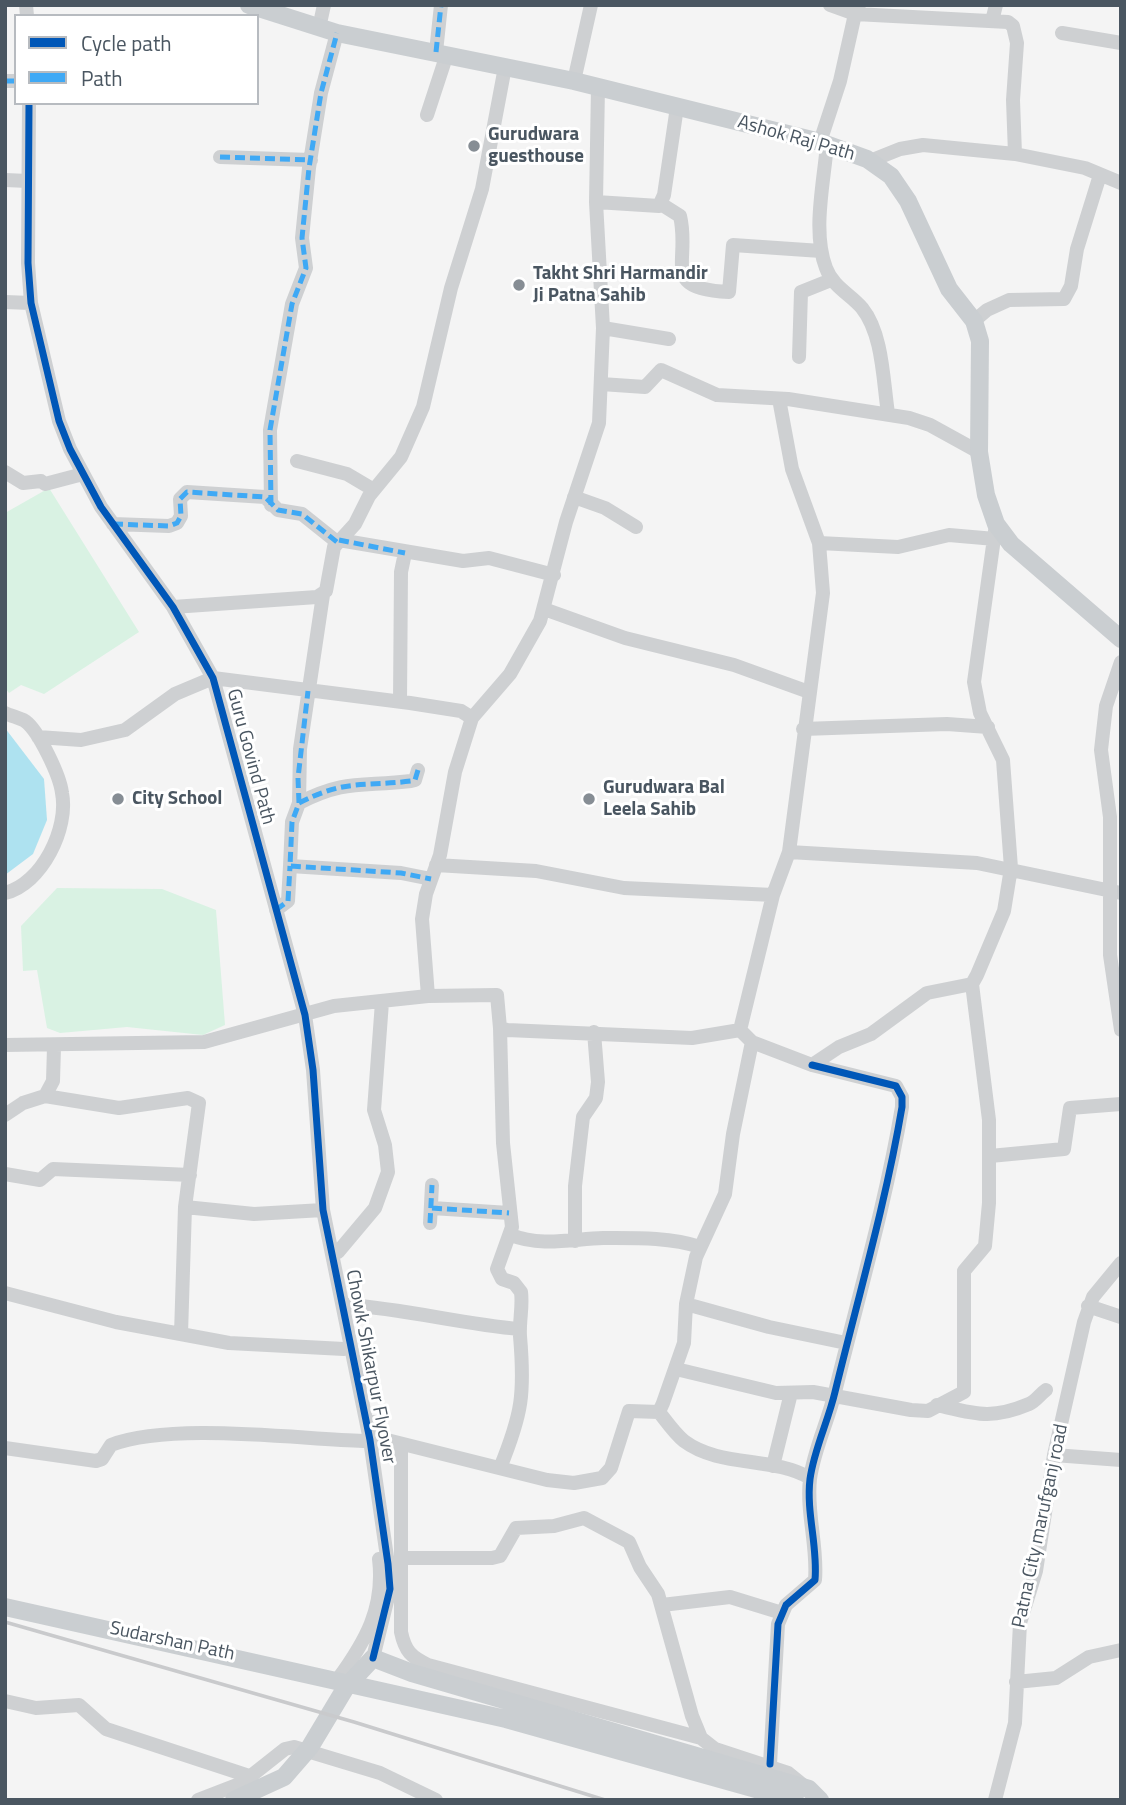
<!DOCTYPE html>
<style>
body{margin:0}
#map{position:relative;width:1126px;height:1805px;overflow:hidden;background:#f4f4f4;font-family:"Titillium Web",sans-serif}
canvas{display:block}
.frame{position:absolute;inset:0;border:7px solid #4a5661;pointer-events:none}
.legend{position:absolute;left:14px;top:14px;width:245px;height:91px;box-sizing:border-box;background:#fff;border:2px solid #b7bbc0;margin:0;padding:9px 12px;list-style:none;font-size:21px;color:#4a5661}
.legend li{display:flex;align-items:center;gap:14px;height:35px}
.legend b{width:35px;border:2px solid #b7bbc0}
</style>
<div id="map">
<canvas width="1126" height="1805"></canvas>
<div class="frame"></div>
<ul class="legend">
<li><b style="height:9px;background:#0057b8"></b>Cycle path</li>
<li><b style="height:9px;background:#3fa9f5"></b>Path</li>
</ul>
</div>
<script>
const ctx = document.querySelector('canvas').getContext('2d');
ctx.lineJoin = 'round';
function fillPath(path, color) { ctx.fillStyle = color; ctx.fill(path, 'evenodd'); }
function stroke(path, color, width, dash) { ctx.strokeStyle = color; ctx.lineWidth = width; ctx.lineCap = dash ? 'butt' : 'round'; ctx.setLineDash(dash || []); ctx.stroke(path); }
function write(font, color, halo, rows, align = 'center') {
  ctx.font = font + ' "Titillium Web",sans-serif'; ctx.lineWidth = 6; ctx.setLineDash([]); ctx.textBaseline = 'middle'; ctx.strokeStyle = halo; ctx.fillStyle = color; for (const [text, x, y, turn = 0] of rows) {
    ctx.save(); ctx.translate(x, y); ctx.rotate((+turn || 0) * Math.PI / 180); ctx.textAlign = isNaN(turn) ? turn : align; if (halo) ctx.strokeText(text, 0, 0); ctx.fillText(text, 0, 0); ctx.restore();
  }
}
fillPath(new Path2D(`
 M49,488l90,144 -95,62 -23,-9 -12,8 -4,-5v-175z
 M57,888l105,1 54,21 9,115 -22,10 -76,-8 -67,6 -13,-5 -10,-58 -14,1 -2,-45z`), '#d9f2e3');
fillPath(new Path2D(`
 M5,728l39,51 3,41 -14,34 -28,21z`), '#aee2f0');
stroke(new Path2D(`
 M26,5l1,11
 M859,5l-4,9 153,8 5,4 4,17 -4,57 2,54
 M992,21l4,-16
 M319,28l5,-23
 M1062,33l59,10
 M436,52l5,-47
 M5,81h11
 M574,81l17,-76
 M29,103l-1,160 3,40 28,118 11,28 31,58 72,100 40,71 92,337 8,55 10,140 47,230 18,124 2,25 -17,69
 M427,115l20,-61
 M820,142l20,-61 15,-67 -25,-9
 M827,144c-3,38 -15,88 -1,124 7,19 24,26 36,40 21,26 21,73 26,105
 M220,157l91,3
 M870,161l30,-12 23,-4 92,9 70,14 36,15
 M5,180l23,1
 M596,202l63,4 5,-11 13,-88
 M661,204l19,12c11,46 -21,73 49,76l4,-47 88,6
 M5,302l26,1
 M974,321l13,-11 22,-10 55,-1 7,-13 6,-37 23,-74
 M603,328l66,11
 M799,357l2,-65 30,-12
 M601,384l44,3 16,-17 56,25 71,4 121,19 21,7 49,27
 M779,399l13,70 27,74 4,50 -34,259
 M297,461l50,13 27,16
 M5,472l18,11 18,-2 4,3 38,-10
 M574,497l31,11 31,19
 M271,505l-1,-75 22,-126 14,-36 -4,-30 7,-70 12,-75 16,-60
 M113,524l56,2 8,-3 4,-7 -1,-17 7,-7 78,5 13,13 24,4 35,28
 M339,540l124,21 26,-3 65,17
 M819,543l79,4 51,-12 46,4
 M173,607l144,-10 9,-6 8,-44 21,-23 14,-28 32,-39 22,-50 28,-119 31,-99 23,-122
 M544,609l81,29 109,27 75,27
 M1121,662l-15,44 -5,44 9,67v138l11,75
 M400,701l1,-129 4,-19
 M5,713c6,3 15,5 20,8 14,10 35,55 37,72 7,35 -20,91 -57,100
 M472,718l38,-44 30,-53 26,-99 33,-99 4,-95 -7,-126 2,-115
 M803,729l144,-5 41,3
 M418,770l-3,10 -4,1c-49,6 -65,-2 -112,22l-7,19 -2,44 111,7 30,6
 M299,803l1,-54 23,-154
 M436,865l100,6 88,17 149,7 16,-43 188,11 144,30
 M276,910l12,-9 2,-35
 M428,996l69,-1 3,33 7,2 185,8 48,-8 33,-135
 M740,1030l12,12 60,23 27,-18 32,-13 56,-41 45,-9 5,-9 27,-64 7,-43 -8,-108 -23,-47 -6,-31 22,-158
 M752,1042l-19,92 -8,60 -29,63 -10,47 83,23 77,16
 M5,1045l199,-3 130,-36 94,-10 -6,-77 4,-25 14,-39 15,-83 17,-54 -11,-7 -51,-8 -197,-25 -38,16 -50,36 -44,10 -43,-3
 M45,1096l74,12 69,-10 11,5 -14,104 -4,127
 M5,1115l18,-12 22,-7 8,-15 1,-34
 M990,1156l74,-7 6,-41 51,-4
 M5,1174l35,6 13,-11 137,6
 M185,1207l69,7 69,-4
 M432,1208l77,5
 M430,1223l2,-38
 M511,1235c30,12 61,4 92,3 31,0 67,-1 97,9
 M575,1241v-55l8,-69 13,-19 2,-16 -4,-50
 M338,1252l37,-44 13,-36 -3,-27 -11,-35 8,-108
 M5,1293l111,29 113,21 115,6
 M348,1305c58,4 114,19 172,24
 M1088,1306l33,11
 M676,1369l100,24 37,-1 98,18 17,1 36,-19v-121l21,-25 4,-43v-83l-17,-136
 M937,1405c39,9 54,15 92,-1 7,-3 11,-10 17,-14
 M659,1412c7,9 16,22 25,29 36,27 89,15 126,37
 M373,1422l6,16 168,42 27,3 28,-5 9,-10 18,-57 30,1 4,-9 21,-60 2,-39
 M401,1446v186c4,19 10,25 27,33l273,73
 M5,1448l91,13 6,-2 9,-14c61,-23 185,-6 252,-4
 M1054,1455l67,5
 M773,1466l18,-73
 M500,1468c22,-54 25,-74 20,-132 -1,-15 3,-29 1,-44l-7,-9 -12,-4 -5,-10 15,-42 -9,-84 -3,-115
 M401,1558h91l8,-2 16,-28 38,-2 30,-8 45,24 11,25 18,27 34,122 9,22 14,11 73,24 16,13
 M662,1605l68,-8 52,16
 M338,1679c27,-37 47,-71 41,-120
 M1016,1682l40,-4 33,-21 32,-7
 M5,1701l31,7 43,-3 27,24 146,48
 M770,1764l8,-140 8,-19 29,-25c3,-34 -9,-67 -5,-101 4,-30 18,-57 25,-87 23,-94 51,-190 67,-285v-10l-6,-11 -84,-21
 M198,1800l44,-17 43,-34 9,-2 86,26 56,27
 M995,1800l20,-77 5,-100 16,-52 18,-116 30,-133 9,-25 28,-34`), '#ced0d2', 14);
stroke(new Path2D(`
 M249,5l88,28 237,48 246,61 47,17 24,17 17,25 41,88 25,32 6,20 -1,111 7,43 10,29 15,20 110,95
 M5,1607l501,112 289,81
 M234,1800l50,-23 26,-30 36,-60 27,-29 39,15 397,116 11,11`), '#caced1', 18);
stroke(new Path2D(`
 M5,1622l349,100 251,78`), '#c9cacc', 3.5);
stroke(new Path2D(`
 M436,52l5,-47
 M5,81h11
 M220,157l91,3
 M271,505l-1,-75 22,-126 14,-36 -4,-30 7,-70 12,-75 16,-60
 M113,524l56,2 8,-3 4,-7 -1,-17 7,-7 78,5 13,13 24,4 35,28
 M339,540l66,13
 M418,770l-3,10 -4,1c-49,6 -65,-2 -112,22l-7,19 -2,44 111,7 30,6
 M299,803l-1,-25 10,-87
 M276,910l12,-9 2,-35
 M432,1208l77,5
 M430,1223l2,-38`), '#3fa9f5', 5, [10, 5]);
stroke(new Path2D(`
 M29,103l-1,160 3,40 28,118 11,28 31,58 72,100 40,71 92,337 8,55 10,140 47,230 18,124 2,25 -17,69
 M770,1764l8,-140 8,-19 29,-25c3,-34 -9,-67 -5,-101 4,-30 18,-57 25,-87 23,-94 51,-190 67,-285v-10l-6,-11 -84,-21`), '#0057b8', 7);
for (const [x, y, r, color] of [
 [474,146,7,"#868d94"],
 [519,285,7,"#868d94"],
 [118,799,7,"#868d94"],
 [589,799,7,"#868d94"]
]) { const dot = new Path2D(); dot.arc(x, y, r, 0, 2 * Math.PI); ctx.fillStyle = color; ctx.fill(dot); stroke(dot, '#fff', 2.5); }
write('bold 19px', '#4a5661', '#fff', [
 ["Gurudwara",488,135],
 ["guesthouse",488,157],
 ["Takht Shri Harmandir",533,274],
 ["Ji Patna Sahib",533,296],
 ["Gurudwara Bal",603,788],
 ["Leela Sahib",603,810],
 ["City School",132,799]
], 'left');
write('19px', '#4a5661', '#fff', [
 ["Ashok Raj Path",796,139,16],
 ["Guru Govind Path",250,757,75],
 ["Chowk Shikarpur Flyover",370,1367,79],
 ["Patna City marufganj road",1041,1526,-78],
 ["Sudarshan Path",172,1642,12]
]);
</script>
